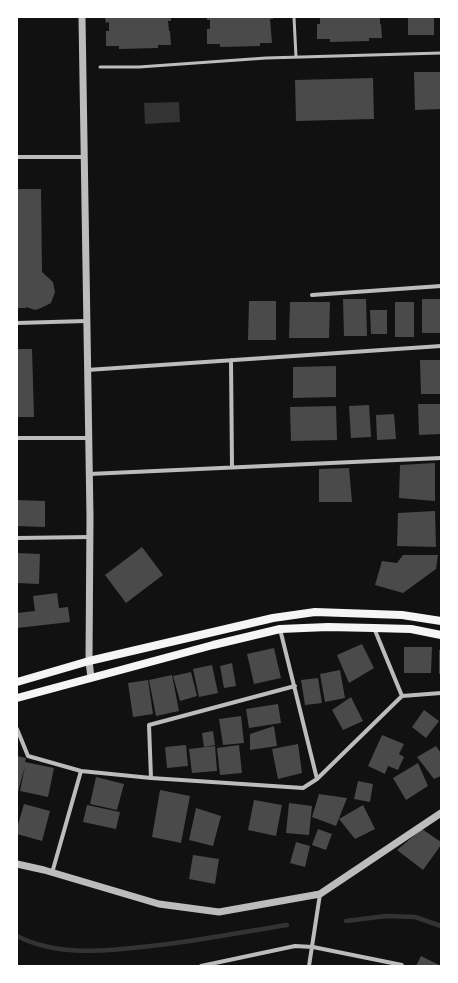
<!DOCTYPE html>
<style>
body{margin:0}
#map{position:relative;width:458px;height:983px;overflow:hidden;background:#111;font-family:Figtree,sans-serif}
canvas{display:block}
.frame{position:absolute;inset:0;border:18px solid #fff;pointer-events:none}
</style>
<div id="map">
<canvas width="458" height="983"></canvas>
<div class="frame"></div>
</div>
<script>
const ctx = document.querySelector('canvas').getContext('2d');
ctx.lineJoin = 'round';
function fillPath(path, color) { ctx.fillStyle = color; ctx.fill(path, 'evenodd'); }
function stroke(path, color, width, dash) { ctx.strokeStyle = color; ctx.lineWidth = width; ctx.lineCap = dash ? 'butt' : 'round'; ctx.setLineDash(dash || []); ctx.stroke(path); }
fillPath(new Path2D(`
 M179,102l1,20 -35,2 -1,-21z`), '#333');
stroke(new Path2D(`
 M346,921l40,-5 29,1 26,9
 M17,936c41,21 90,15 134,10 46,-5 91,-14 136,-21`), '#333', 4.5);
fillPath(new Path2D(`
 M105,17h66v4h-3l1,10h1l1,14h-13v3l-39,1v-3h-13v-15h3v-9l-3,1z
 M207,17h66v2h-3l2,24h-12v3l-40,1v-3h-13v-15h3v-9h-3z
 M320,17h60v7h1l1,14h-13v3l-39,1v-3h-13v-15h3z
 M408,17h26v18h-26z
 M414,72h27v37l-26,1z
 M373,78l1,41 -78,2 -1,-41z
 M17,189h24l1,83 11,10 2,10 -4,11 -10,5 -6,2 -9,-3v1h-9z
 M343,299h23l1,37h-23z
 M422,299h18l1,34h-19z
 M249,301h27v39h-28z
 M290,302h40l-1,36h-40z
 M395,302h19v35h-19z
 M370,310h17v24h-16z
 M17,349h15l2,68h-17z
 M420,360h21v34h-20z
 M336,366v31l-43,1v-31z
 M418,404h23v30l-22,1z
 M369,405l2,32 -20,1 -2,-32z
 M336,406l1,34 -46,1 -1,-34z
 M394,414l2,25 -19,1 -1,-25z
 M435,463v38l-36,-3 1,-33z
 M349,468l3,34h-33v-33z
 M17,500l28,1v26l-28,-1z
 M435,511l1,36 -39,-1 1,-33z
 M142,547l21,28 -37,28 -21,-28z
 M17,553l23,1 -1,30 -22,-1z
 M403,555h35l-2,14 -33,24 -28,-8 7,-24 15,2z
 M57,593l2,15 9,-1 2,15 -53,6v-15l18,-2 -2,-15z
 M362,644l12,24 -25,15 -12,-28z
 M404,647h28l-1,26h-27z
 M274,648l7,30 -27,6 -7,-30z
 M439,650h2v24h-2z
 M232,663l4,23 -12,2 -4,-22z
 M212,665l6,28 -19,4 -6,-28z
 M340,670l5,28 -20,4 -5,-28z
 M191,672l6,24 -17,5 -7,-25z
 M172,675l7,36 -23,5 -7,-36z
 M318,678l4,25 -17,2 -4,-25z
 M148,680l5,34 -20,3 -5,-34z
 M351,697l12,24 -20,9 -11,-20z
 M278,704l3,19 -32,5 -3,-19z
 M424,710l15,11 -13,17 -14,-11z
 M241,716l3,27 -21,2 -4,-26z
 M274,726l3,20 -27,4v-16z
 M213,731l2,14 -11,2 -2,-14z
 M382,735l22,9 -5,10 5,3 -6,13 -10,-4 -3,8 -17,-8z
 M298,744l4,29 -24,6 -6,-30z
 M186,745l2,21 -21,2 -2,-21z
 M239,745l3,28 -22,2 -3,-27z
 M215,746l2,25 -25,2 -3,-24z
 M436,746l5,7v23l-7,3 -17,-22z
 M17,756l9,2 -1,4 29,6 -6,29 -28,-6 5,-25 -7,26 -1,-1z
 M418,763l10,23 -22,14 -13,-22z
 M96,777l28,7 -7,26 -27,-6z
 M358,781l15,3 -3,18 -16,-3z
 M160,790l30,6 -9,47 -29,-6z
 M319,794l28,4 -11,28 -24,-9z
 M254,800l28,5 -6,31 -28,-6z
 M289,803l23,3 -3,29 -23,-2z
 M24,804l26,7 -8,30 -25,-7v-6z
 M87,805l33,7 -4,17 -33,-7z
 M363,805l12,24 -20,10 -16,-20z
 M196,808l25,8 -8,30 -24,-6z
 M318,829l14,5 -6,16 -14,-5z
 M422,829l19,13v3l-18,25 -26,-20z
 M296,842l14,4 -5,21 -15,-4z
 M193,855l26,4 -4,25 -26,-5z
 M421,956l20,10h-25z`), '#4a4a4a');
stroke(new Path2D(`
 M294,17l2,40
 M100,67h39l127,-9 175,-5`), '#bcbcbc', 3);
stroke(new Path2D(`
 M17,157h67
 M312,295l129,-9
 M17,323l69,-2
 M231,360l1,107
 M87,370l354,-24
 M17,438h72
 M89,474l352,-16
 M17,538l73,-1
 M374,628l28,68
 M280,629l37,150
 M17,729l11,27 53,15
 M151,778l-2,-53 146,-39
 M52,873l29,-102 70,7 152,10 14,-9 85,-83 39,-3
 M201,966l94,-20 18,1 89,18v1
 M309,966l11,-72`), '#bcbcbc', 4);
stroke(new Path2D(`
 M82,17l8,500 -1,144 2,17
 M17,864l27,6 115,34 60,8 101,-18 121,-81`), '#bcbcbc', 7);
stroke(new Path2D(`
 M17,682l72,-21 184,-43 42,-6 87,3 39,6
 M17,698l196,-53 67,-16 48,-2 46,1 37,1 30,6`), '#f5f5f5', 8);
</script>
